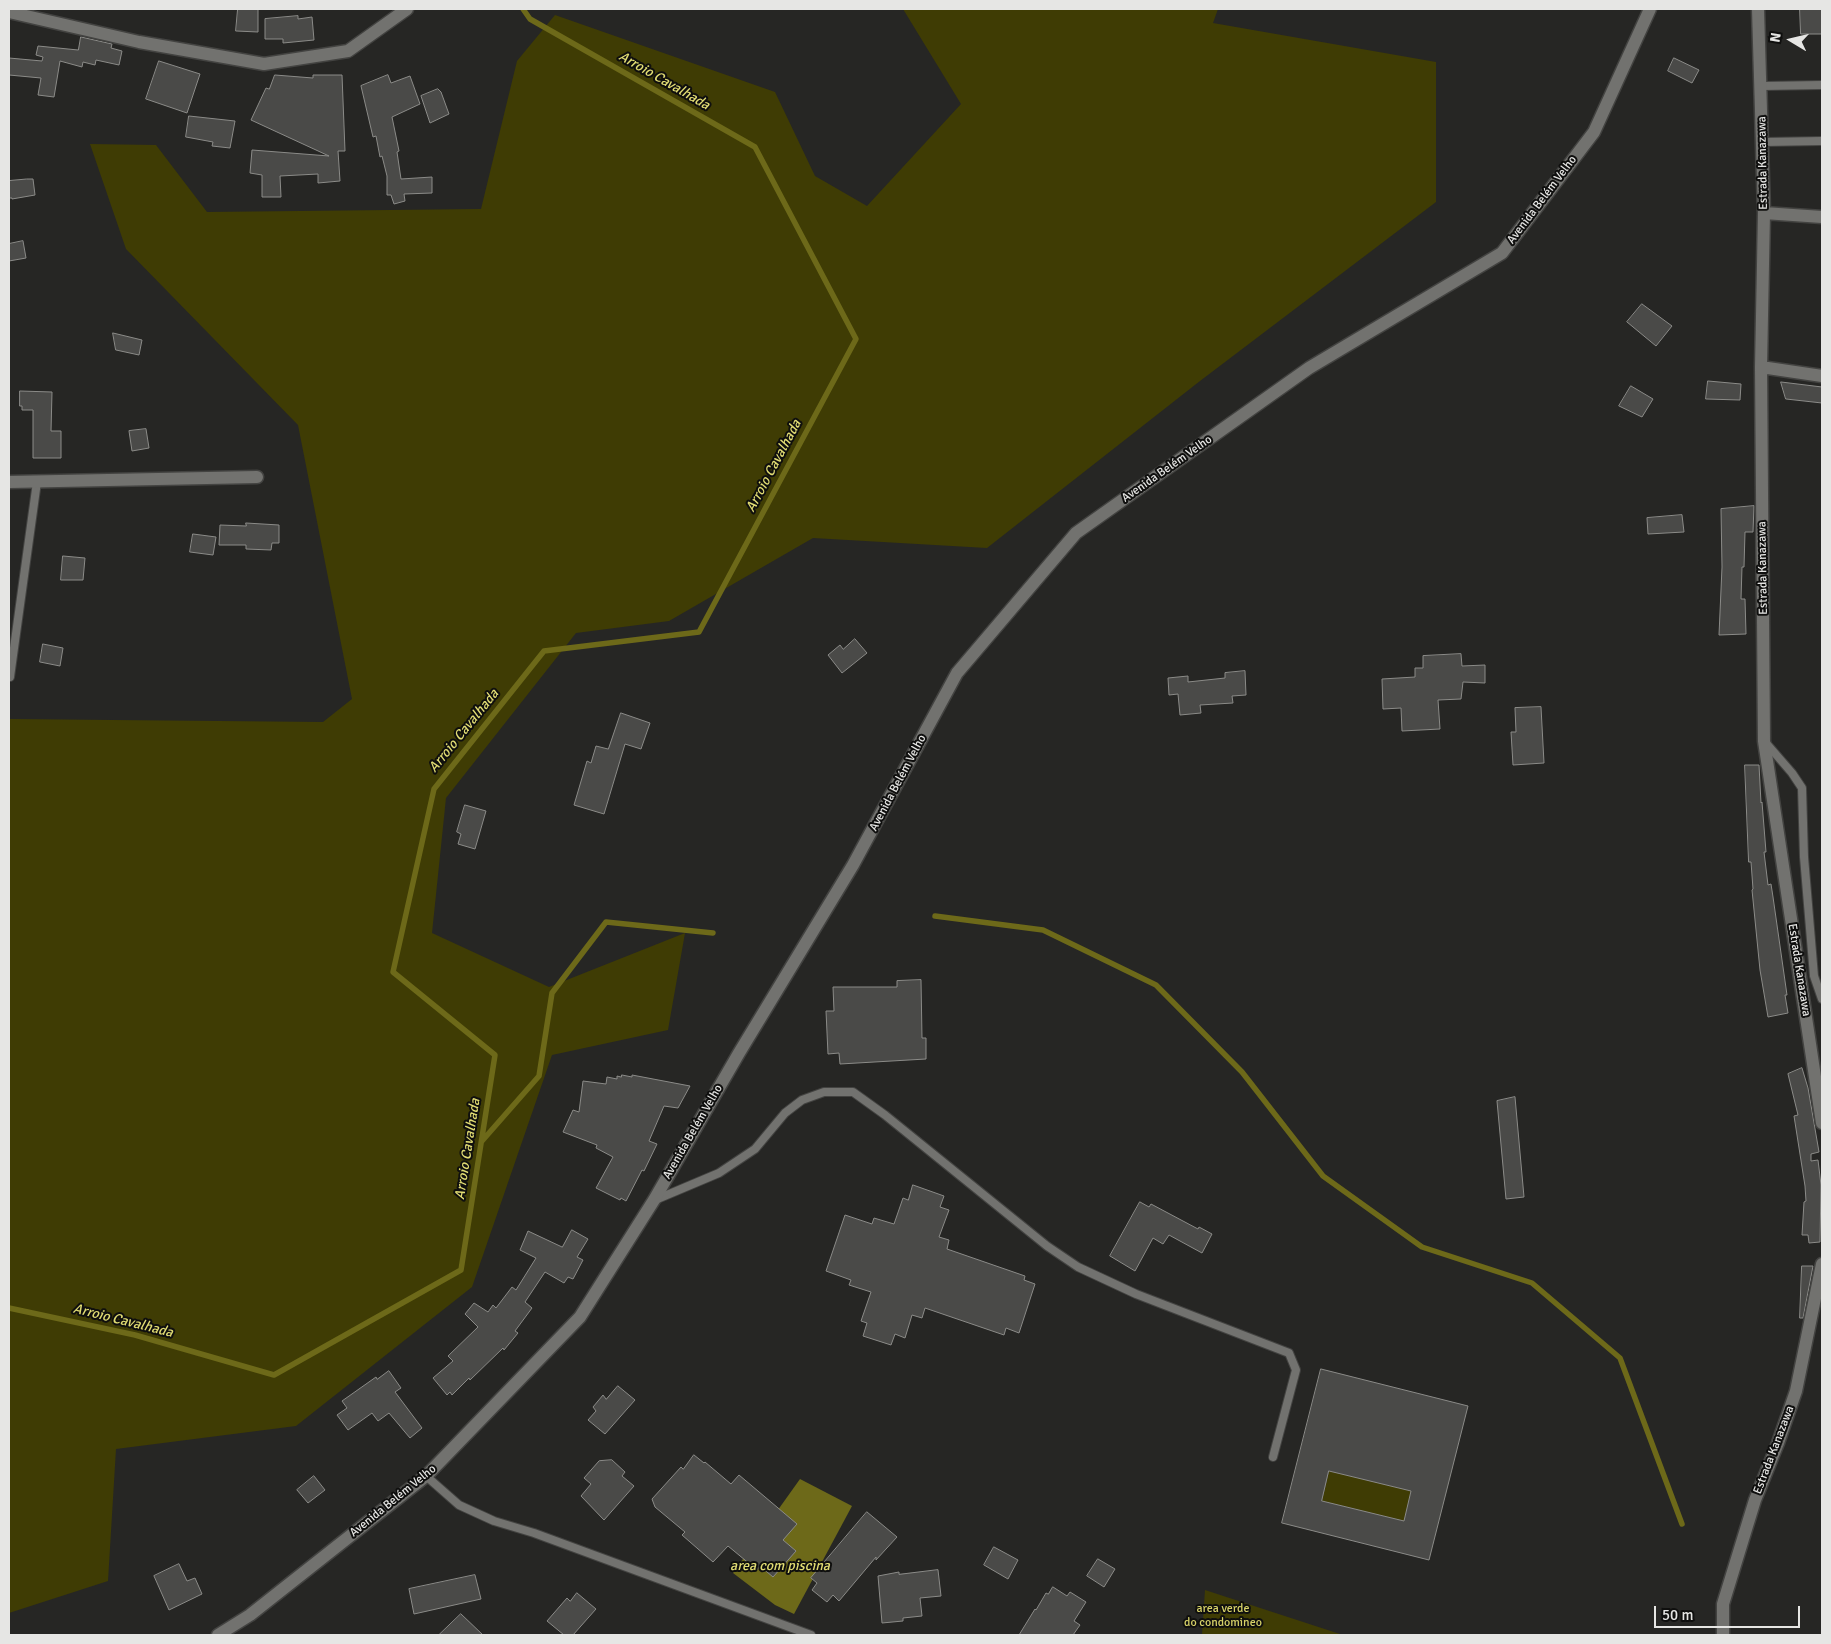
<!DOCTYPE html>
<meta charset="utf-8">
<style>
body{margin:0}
#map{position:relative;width:1831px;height:1644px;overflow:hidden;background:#262624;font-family:Signika,sans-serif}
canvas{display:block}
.frame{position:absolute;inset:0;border:10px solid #e6e6e4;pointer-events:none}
.north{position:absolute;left:1766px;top:15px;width:50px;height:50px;-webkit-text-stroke:4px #0f0f0e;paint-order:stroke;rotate:279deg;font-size:14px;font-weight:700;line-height:20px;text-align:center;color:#e6e6e4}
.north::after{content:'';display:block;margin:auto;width:18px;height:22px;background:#e6e6e4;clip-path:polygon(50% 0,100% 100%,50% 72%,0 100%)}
.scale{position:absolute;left:1654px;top:1606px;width:146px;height:22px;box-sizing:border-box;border:2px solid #e6e6e4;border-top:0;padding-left:6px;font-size:15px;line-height:18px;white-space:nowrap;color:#e6e6e4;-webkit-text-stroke:4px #0f0f0e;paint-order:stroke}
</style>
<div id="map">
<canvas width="1831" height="1644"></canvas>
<div class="frame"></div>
<div class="north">N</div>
<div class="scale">50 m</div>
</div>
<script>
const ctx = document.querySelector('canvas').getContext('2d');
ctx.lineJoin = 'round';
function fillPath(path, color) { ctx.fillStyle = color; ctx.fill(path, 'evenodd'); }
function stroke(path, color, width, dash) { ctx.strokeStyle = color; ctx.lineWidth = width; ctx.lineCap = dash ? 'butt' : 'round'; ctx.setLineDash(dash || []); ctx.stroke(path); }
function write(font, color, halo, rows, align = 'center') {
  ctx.font = font + ' Signika,sans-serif'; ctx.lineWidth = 4; ctx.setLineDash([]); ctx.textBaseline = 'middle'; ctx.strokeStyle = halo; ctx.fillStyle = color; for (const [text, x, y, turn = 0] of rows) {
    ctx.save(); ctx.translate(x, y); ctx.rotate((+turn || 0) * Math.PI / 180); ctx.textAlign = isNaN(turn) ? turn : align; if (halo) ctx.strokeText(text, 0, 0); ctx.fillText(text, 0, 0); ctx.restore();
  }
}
fillPath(new Path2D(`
 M903,9h315l-5,14 223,39v140l-236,179 -213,167 -174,-10 -144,83 -93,12 -130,165 -14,135 117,54 136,-54 -17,97 -116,25 -80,232 -176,139 -180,23 -8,132 -99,32v-894l314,3 29,-23 -54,-274 -172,-176 -36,-105 66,1 51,67 274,-3 36,-148 38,-46 220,77 40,84 52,30 94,-102z
 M1329,1471l82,20 -7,30 -82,-20z
 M1205,1590l138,45h-141z`), '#3f3c04');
fillPath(new Path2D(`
 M800,1479l52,27 -58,108 -19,-9 -42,-32z`), '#6d6919');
stroke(new Path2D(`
 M935,916l108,14 113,55 86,87 81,104 99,71 110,36 88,75 62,166
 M482,1141l57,-65 13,-83 54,-71 107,11
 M9,1308l126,27 139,40 187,-105 34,-215 -102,-83 41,-183 110,-138 155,-19 157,-293 -101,-192 -225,-128 -7,-10`), '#6d6919', 5.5);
const building = new Path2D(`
 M238,9h20v23l-22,-1z
 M1800,9h22v25h-21z
 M298,16v3l14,-2 2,23 -31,3v-4h-18v-20z
 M81,37l31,7 -1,4 11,3 -3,14 -23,-5 -1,5 -12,-3 -1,5 -22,-6 -6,36 -16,-2 3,-17 -32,-3v-17l33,3 1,-4 -7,-2 2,-9 40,4z
 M1674,58l25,12 -7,13 -24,-12z
 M159,61l41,13 -13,39 -41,-14z
 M275,75l38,3v-3h29l3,76h-7l2,30 -22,2v-9l-38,2 1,21h-19v-22l-12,-2 2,-23 77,6 -78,-36 15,-32 3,1z
 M388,75l3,8 19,-7 10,28 -28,13 7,34 -2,1 4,27 31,-2v16l-28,1 1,7 -11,3 -3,-9h-4v-19l-5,-20 -2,1 -4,-21 -3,1 -12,-51z
 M438,89l3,3 8,22 -19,9 -9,-27z
 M189,116l46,5 -5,27 -18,-2 1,-4 -27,-5z
 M27,179h6l2,16 -23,4v-1h-3v-17z
 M23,241l3,17 -17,3v-17z
 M1642,304l30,22 -16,20 -29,-24z
 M113,333l29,7 -3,15 -23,-5z
 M1708,381l33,3 -1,16 -34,-1z
 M1781,382l41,5v16l-36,-4z
 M1631,386l22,13 -11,18 -23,-11z
 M20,391l32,1 -1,39h10v27h-28v-48h-11v-4h-2z
 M146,429l3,19 -17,3 -3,-20z
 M1754,506l-1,26h-8l-1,35h-2l-1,32h4l1,35 -27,1 3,-68 -1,-58z
 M1682,515l2,17 -36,2 -1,-16z
 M246,523l33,2v18h-7l-1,7 -25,-1v-4h-27l1,-20 26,1z
 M193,534l23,3 -3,18 -23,-3z
 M63,556l22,2 -2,22h-22z
 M855,639l12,14 -25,20 -14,-18 12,-10 3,4z
 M43,644l20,4 -3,18 -20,-4z
 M1461,654l1,12 23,-1v18l-22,-1 -2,17 -23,1 2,29 -38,2 -1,-23 -18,1 -1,-30 33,-2v-9h8v-12z
 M1245,671l1,24 -14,1 1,7 -33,2 1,8 -21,2 -2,-21 -9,1 -1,-17 20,-2v6l37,-4v-5z
 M1541,707l3,56 -31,2 -2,-33h5l-1,-24z
 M621,713l29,10 -9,26 -16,-5 -21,70 -30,-9 13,-44 4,2 5,-17 12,3z
 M1745,765h14l2,38 1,-1 4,50h-2l4,33 3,-1 2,13 14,98h-2l3,18 -20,4 -8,-47 -8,-80 1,-1 -2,-27h-2z
 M465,805l21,6 -11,38 -17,-5 3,-10 -4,-2z
 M921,980l1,58h4v21l-86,5 -1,-11 -11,1 -2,-43h8l-1,-24h64v-6z
 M1802,1068l6,20 11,64 -8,2v7l7,-1 3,25 -1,57 -11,1 -1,-8h-6l2,-33 2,-1 -1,-15 -11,-70 4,-1 -10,-41z
 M622,1075l10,2v-2l58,11 -12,22 -14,-2 -15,35 8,3 -13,27 -2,-1 -16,31 -5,-3 -1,2 -24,-12 17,-31 -17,-9 1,-3 -34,-13 10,-22 6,2 4,-31 23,3 1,-7 10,2v-3l4,1z
 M1515,1097l9,100 -18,2 -9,-98z
 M913,1185l31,11 -4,11 9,3 -10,27 10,3 -2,9 78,27 -1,4 11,4 -16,49 -13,-5 -2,7 -79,-27 -3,10 -10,-3 -7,23 -10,-4 -4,11 -28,-9 4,-13 -6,-2 10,-29 -22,-7 2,-5 -25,-9 19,-56 27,9 2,-6 20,6 9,-26 5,2z
 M1140,1202l9,5 2,-3 47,25 1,-2 13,7 -10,19 -33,-18 -6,9 -10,-6 -18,33 -25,-15z
 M572,1230l16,9 -11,18 6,3 -10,19 -5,-2 -4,6 -19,-11 -20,30 7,6 -17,23 3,2 -14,17 -1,-2 -33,32 -1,-2 -17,17 -2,-3 -3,3 -14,-17 20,-17 -5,-5 30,-29 -13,-13 9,-11 14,9 5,-7 3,3 16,-21 4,3 20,-32 -16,-8 8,-19 34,16z
 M1802,1266h11l-10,52h-3z
 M1321,1369l147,37 -39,154 -147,-37zM1329,1471l82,20 -7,30 -82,-20z
 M389,1371l12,17 -6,4 27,36 -12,10 -21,-25 -11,8 -6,-8 -24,17 -11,-15 10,-7 -5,-7 34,-24 1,2z
 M618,1386l17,14 -30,34 -17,-14 8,-9 -3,-4 10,-12 3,4z
 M694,1455l10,8 1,-1 26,22 8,-9 58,49 -14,16 13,11 -23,26 -13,-11 -3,4 -29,-24 -15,16 -31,-27 3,-3 -30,-25 -3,-8 29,-32 2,2z
 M612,1460l13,12 -3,4 12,10 -30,34 -23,-24 10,-12 -7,-6 15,-17z
 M314,1476l11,14 -17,13 -11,-13z
 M867,1512l30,25 -21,23v-3l-37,44 -6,-6 -6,7 -15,-12 5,-7 -6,-5z
 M994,1547l24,13 -10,19 -24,-14z
 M1098,1559l17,10 -11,18 -17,-11z
 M179,1564l8,17 8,-3 7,16 -33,16 -15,-34z
 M938,1570l3,26 -21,2 2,18 -19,2v3l-21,2 -4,-47 21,-4v2z
 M475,1575l6,24 -67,15 -5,-25z
 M1053,1587l14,9 3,-4 16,10 -12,19 6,4 -7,10h-54l16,-26 1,1 10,-17 2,1z
 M577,1593l19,16 -23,26h-9l-17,-14 20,-23 3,3z
 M461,1614l22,21h-44z`);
fillPath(building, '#4a4a48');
stroke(building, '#8b8b88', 1);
const lane = new Path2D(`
 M1762,86l60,-1
 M1763,142l59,-1
 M10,677l27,-195
 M1766,743l26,30 10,15 2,69 10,119 8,23
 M655,1200l64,-27 36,-24 30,-36 17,-13 22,-8h29l32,23 162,131 31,21 58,27 153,59 7,17 -23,87
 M426,1476l33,29 35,16 40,12 277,102`);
const street = new Path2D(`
 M1758,9l6,204 -3,154 3,374 58,382
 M9,12l130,30 125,22 84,-13 59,-42
 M1764,213l58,4
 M1761,367l61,9
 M9,482l248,-5
 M1723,1635v-31l32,-104 23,-57 18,-52 26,-127`);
const secondary = new Path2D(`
 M218,1635l32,-20 176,-139 154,-159 74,-117 85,-147 114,-188 104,-192 119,-140 233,-165 193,-115 92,-121 56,-123`);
stroke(lane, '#434341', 10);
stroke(street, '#434341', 15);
stroke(secondary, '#434341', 15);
stroke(lane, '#72726f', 8);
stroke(street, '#72726f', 12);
stroke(secondary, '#72726f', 12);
write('12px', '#e6e6e4', '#0f0f0e', [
 ["Estrada Kanazawa",1763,163,-91],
 ["Avenida Belém Velho",1542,200,-53],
 ["Avenida Belém Velho",1167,469,-35],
 ["Estrada Kanazawa",1763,568,-91],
 ["Avenida Belém Velho",898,783,-62],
 ["Estrada Kanazawa",1799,970,81],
 ["Avenida Belém Velho",693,1132,-60],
 ["Estrada Kanazawa",1774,1450,-69],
 ["Avenida Belém Velho",393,1501,-39]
]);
write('12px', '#d7d268', '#0f0f0e', [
 ["area verde",1223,1609],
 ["do condomineo",1223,1623]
]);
write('italic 14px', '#e1dc73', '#0f0f0e', [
 ["Arroio Cavalhada",664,81,30],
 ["Arroio Cavalhada",774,466,-62],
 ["Arroio Cavalhada",464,731,-51],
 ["Arroio Cavalhada",468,1149,-81],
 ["Arroio Cavalhada",123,1321,14],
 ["area com piscina",780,1566]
]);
</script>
